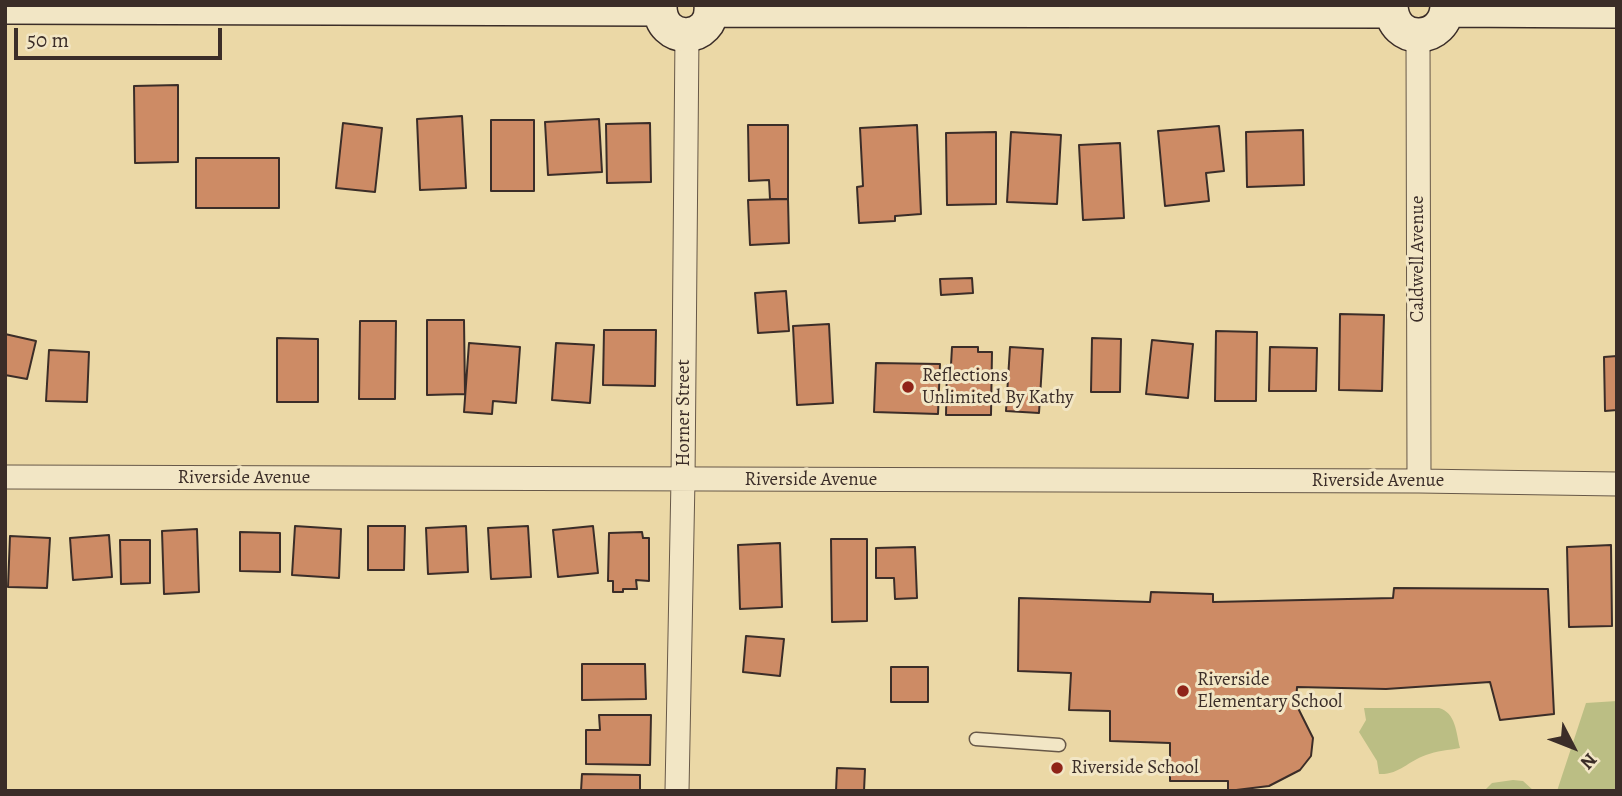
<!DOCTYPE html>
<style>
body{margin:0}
#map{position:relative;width:1622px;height:796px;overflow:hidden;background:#ebd8a6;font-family:Alegreya,serif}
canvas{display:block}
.frame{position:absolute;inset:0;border:7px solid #3b2d28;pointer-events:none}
.north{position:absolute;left:1538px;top:712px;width:70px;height:70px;-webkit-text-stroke:5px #f2e6c5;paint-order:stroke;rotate:132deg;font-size:19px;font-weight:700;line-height:28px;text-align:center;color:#3b2d28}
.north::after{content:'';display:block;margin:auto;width:24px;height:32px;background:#3b2d28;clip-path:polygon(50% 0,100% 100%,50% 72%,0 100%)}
.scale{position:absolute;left:14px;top:28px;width:208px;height:32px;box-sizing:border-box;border:4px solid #3b2d28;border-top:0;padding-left:9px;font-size:21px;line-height:24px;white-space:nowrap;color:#3b2d28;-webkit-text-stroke:5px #f2e6c5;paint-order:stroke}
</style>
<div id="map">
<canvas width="1622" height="796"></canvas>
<div class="frame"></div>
<div class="north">N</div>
<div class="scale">50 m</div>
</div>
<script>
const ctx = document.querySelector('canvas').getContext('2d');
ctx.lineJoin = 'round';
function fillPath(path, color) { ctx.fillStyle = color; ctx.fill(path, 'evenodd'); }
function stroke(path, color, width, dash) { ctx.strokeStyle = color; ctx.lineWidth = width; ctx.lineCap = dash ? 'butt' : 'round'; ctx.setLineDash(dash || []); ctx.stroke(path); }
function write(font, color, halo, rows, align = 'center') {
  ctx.font = font + ' Alegreya,serif'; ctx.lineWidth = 6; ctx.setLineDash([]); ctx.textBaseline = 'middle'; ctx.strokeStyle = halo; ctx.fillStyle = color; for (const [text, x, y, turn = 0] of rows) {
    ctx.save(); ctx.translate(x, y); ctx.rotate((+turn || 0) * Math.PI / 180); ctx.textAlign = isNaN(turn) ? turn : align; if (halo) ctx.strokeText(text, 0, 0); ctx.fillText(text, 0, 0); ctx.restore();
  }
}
fillPath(new Path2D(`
 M1617,701v90h-60l29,-88z
 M1364,708h75c17,5 17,24 21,40 -11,2 -24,3 -34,7 -18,6 -27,20 -47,19l-2,-13 -18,-29 7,-12z
 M1513,780l10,1 11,10h-50l8,-8z`), '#bbbe84');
const building = new Path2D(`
 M178,85v77l-43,1 -1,-77z
 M462,116l4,72 -46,2 -3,-71z
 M599,119l3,53 -54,3 -3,-53z
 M491,120h43v71h-43z
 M343,123l39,5 -7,64 -39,-4z
 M650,123l1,59 -44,1 -1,-59z
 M748,125h40v74h-18l-1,-19 -20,1z
 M917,125l4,89 -26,2v5l-36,2 -2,-36 6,-1 -3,-58z
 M1219,126l5,45 -18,2 3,28 -44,5 -7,-75z
 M1303,130l1,55 -57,2 -1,-55z
 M996,132v72l-49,1 -1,-72z
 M1011,132l50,3 -4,69 -50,-2z
 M1120,143l4,75 -41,2 -4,-75z
 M196,158h83v50h-83z
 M788,199l1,44 -39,2 -2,-45z
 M972,278l1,15 -32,2 -1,-16z
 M786,291l3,40 -31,2 -3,-40z
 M1340,314l44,1 -2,76 -43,-1z
 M427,320h37l1,74 -38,1z
 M360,321h36l-1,78h-36z
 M829,324l4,79 -36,2 -4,-79z
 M604,330h52l-1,56 -52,-1z
 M1216,331l41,1 -1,69h-41z
 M5,334l31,7 -9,38 -22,-4z
 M277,338l41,1v63h-41z
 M1092,338l29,1 -1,53h-29z
 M1152,340l41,4 -5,54 -42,-4z
 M469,343l51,4 -4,56 -23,-2 -1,13 -28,-2z
 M556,343l38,2 -4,58 -38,-3z
 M952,347h26v5h14l-1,63h-45l1,-50h4z
 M1010,347l33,2 -4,64 -33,-2z
 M1270,347l47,1 -1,43h-47z
 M49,350l40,2 -2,50 -41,-1z
 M1617,356v54l-12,1 -1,-54z
 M876,363l64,1 -2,50 -64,-2z
 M295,526l46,3 -2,49 -47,-3z
 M368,526h37l-1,44h-36z
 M466,526l2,46 -40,2 -2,-46z
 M528,526l3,51 -40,2 -3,-51z
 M593,526l5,47 -40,4 -5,-47z
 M197,529l2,63 -35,2 -2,-63z
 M240,532l40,1v39l-40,-1z
 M642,532l1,6h6v43l-13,-1 1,9h-14v3h-10v-11h-5l1,-48z
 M109,535l3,42 -39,3 -3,-42z
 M10,536l40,2 -3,50 -39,-1z
 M831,539h36v82l-35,1z
 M120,540h30v43l-29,1z
 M780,543l2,64 -42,2 -2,-64z
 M1611,545l1,81 -43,1 -2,-80z
 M915,547l2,51 -22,1 -1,-21h-18v-30z
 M1394,588l154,1 6,125 -54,6 -10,-38 -104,7 -89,-2 -1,17 17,34 -2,18 -11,14 -31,16 -41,5v-10h-58v-38l-60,-2v-30l-41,-1 2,-37 -53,-2 1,-73 131,4 1,-10 62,2v8l180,-4z
 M746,636l38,3 -4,37 -37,-4z
 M582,664h63l1,35 -64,1z
 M891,667h37v35h-37z
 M599,715h52l-1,50 -64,-1v-34h14z
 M837,768l28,1 -1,22h-28z
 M582,774l58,1v16h-59z`);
fillPath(building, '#cd8b65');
stroke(building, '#3b2d28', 2);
const lane = new Path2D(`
 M976,739l83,6`);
const street = new Path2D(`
 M1418,36l1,445
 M5,477l1414,4 198,3
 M677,791l6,-312 4,-444`);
const secondary = new Path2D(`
 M660,5c-1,41 55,38 51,0
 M1391,5c1,42 56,38 56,0
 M5,7l655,2
 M711,10l680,1
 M1447,10l170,1`);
stroke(lane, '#675848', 15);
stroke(street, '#675848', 25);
stroke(secondary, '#3b2d28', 36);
stroke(lane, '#f2e6c5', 12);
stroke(street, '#f2e6c5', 23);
stroke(secondary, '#f2e6c5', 33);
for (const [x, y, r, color] of [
 [908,387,7,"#8f2418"],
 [1183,691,7,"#8f2418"],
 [1057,768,7,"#8f2418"]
]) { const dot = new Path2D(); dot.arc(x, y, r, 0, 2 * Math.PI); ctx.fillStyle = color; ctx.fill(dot); stroke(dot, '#f2e6c5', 2.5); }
write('19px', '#3b2d28', '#f2e6c5', [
 ["Caldwell Avenue",1418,259,-90],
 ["Horner Street",684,413,-90],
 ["Riverside Avenue",244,478],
 ["Riverside Avenue",811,480],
 ["Riverside Avenue",1378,481]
]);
write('19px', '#3b2d28', '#f2e6c5', [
 ["Reflections",922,376],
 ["Unlimited By Kathy",922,398],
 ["Riverside",1197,680],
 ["Elementary School",1197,702],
 ["Riverside School",1071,768]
], 'left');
</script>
